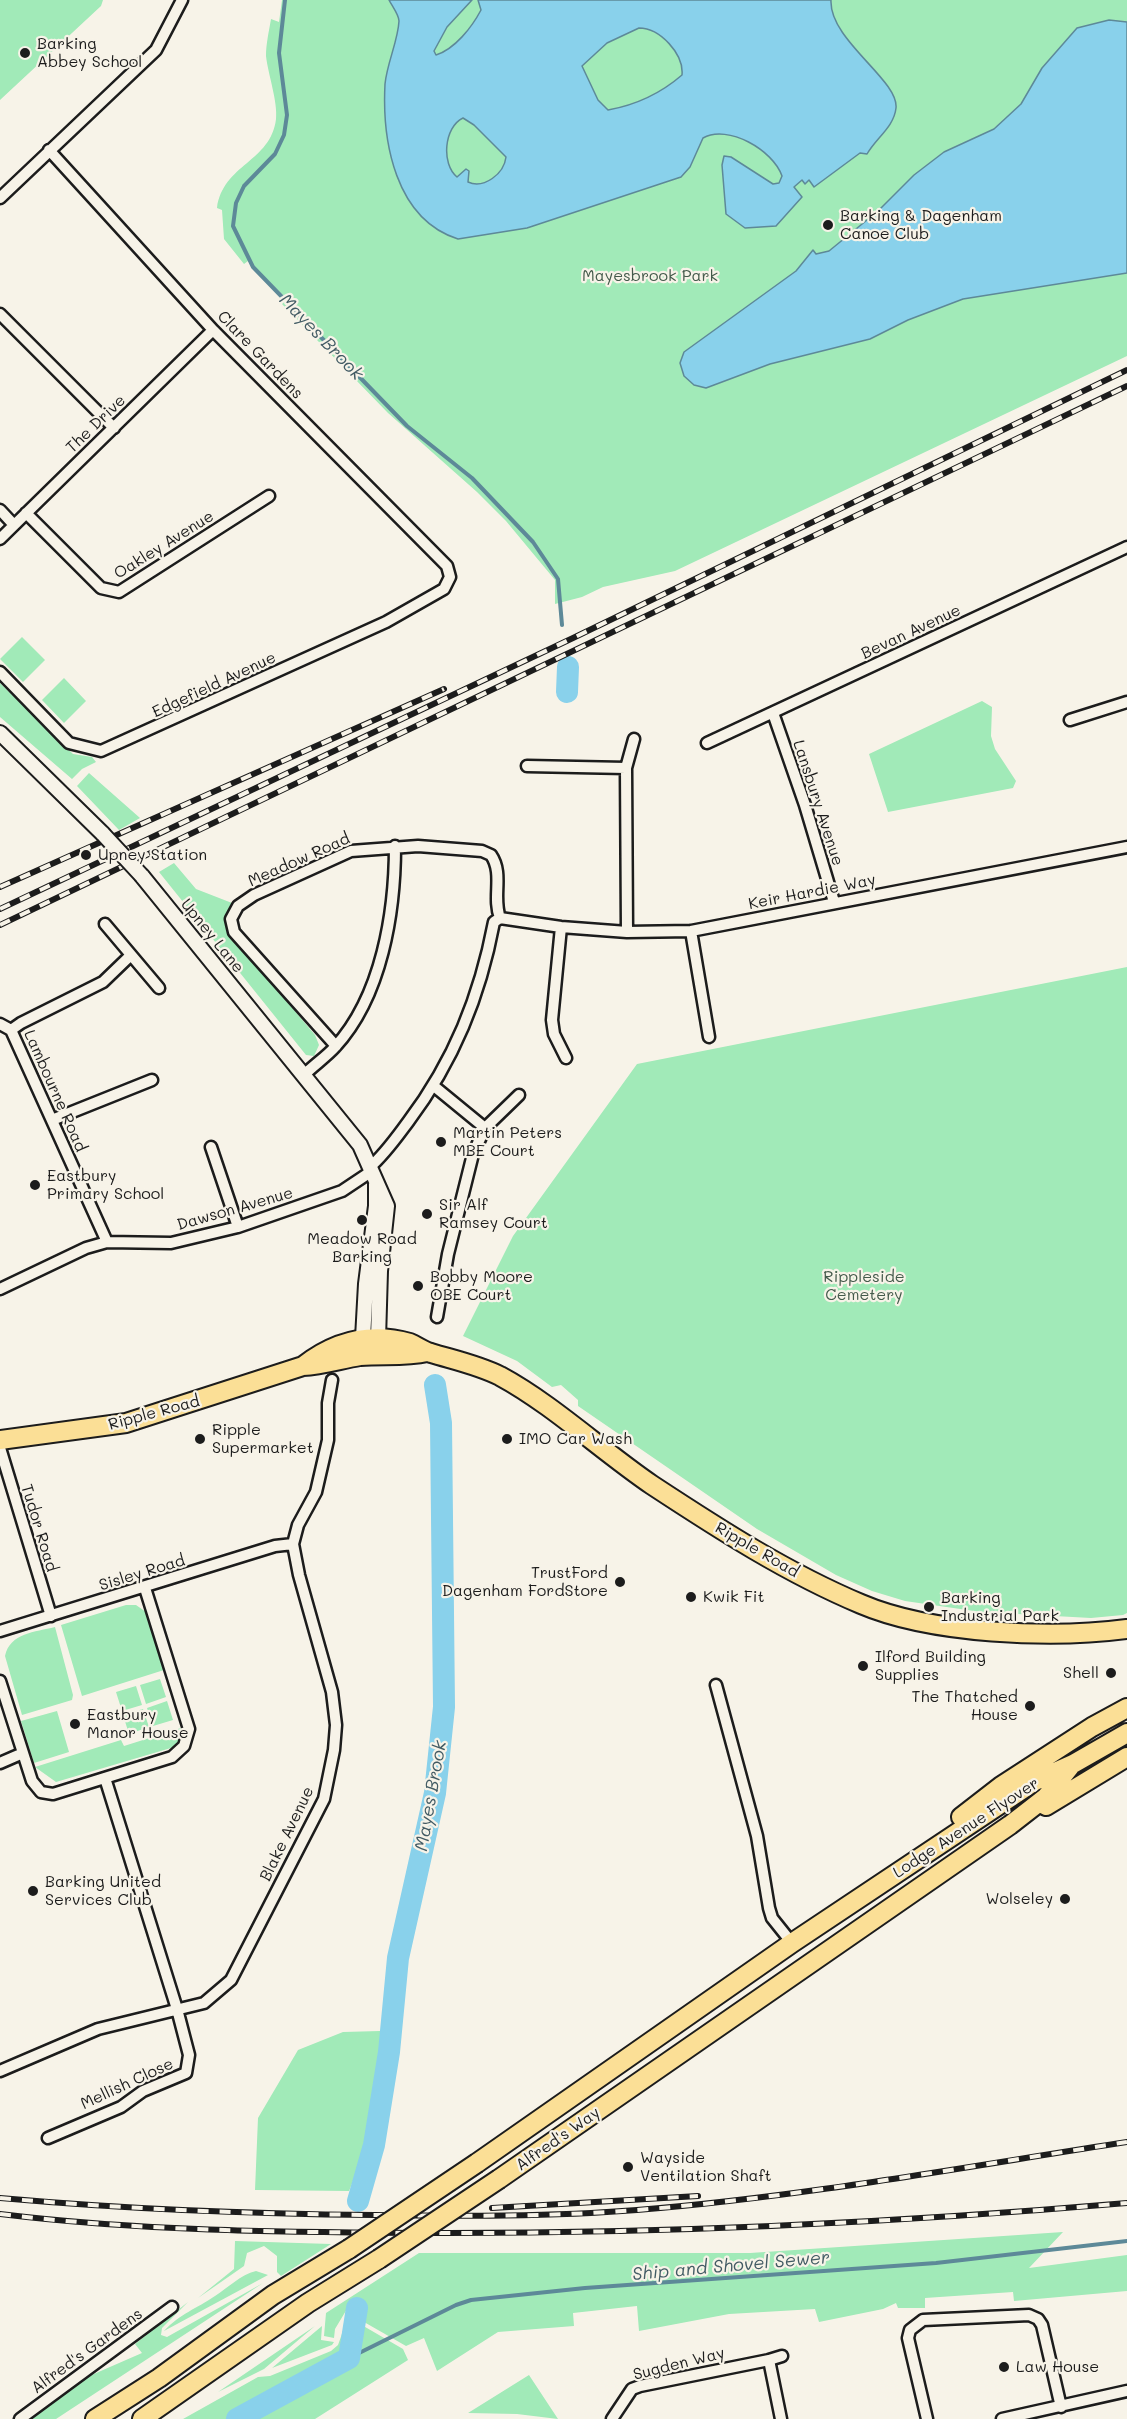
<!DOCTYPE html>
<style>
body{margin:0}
canvas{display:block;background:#f7f3e8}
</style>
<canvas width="1127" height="2419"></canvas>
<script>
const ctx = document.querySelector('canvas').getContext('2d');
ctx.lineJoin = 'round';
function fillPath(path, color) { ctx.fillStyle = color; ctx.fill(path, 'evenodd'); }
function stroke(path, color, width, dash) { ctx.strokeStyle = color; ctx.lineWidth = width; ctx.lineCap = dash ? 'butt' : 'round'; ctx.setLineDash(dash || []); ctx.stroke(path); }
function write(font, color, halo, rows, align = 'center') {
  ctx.font = font + ' Mali,sans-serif'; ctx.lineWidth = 4.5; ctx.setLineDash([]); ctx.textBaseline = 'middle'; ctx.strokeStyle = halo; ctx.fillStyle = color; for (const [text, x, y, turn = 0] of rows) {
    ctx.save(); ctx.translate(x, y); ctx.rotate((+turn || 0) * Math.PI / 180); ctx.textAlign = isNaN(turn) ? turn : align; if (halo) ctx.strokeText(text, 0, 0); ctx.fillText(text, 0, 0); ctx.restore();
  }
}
fillPath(new Path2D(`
 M0,0h103l-2,6 -101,94z
 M282,0h845v356l-452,215 -72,16 -21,10 -27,7v-24l-49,-59 -29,-29 -89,-79 -106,-109 5,-5 -39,-38 -4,3 -20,-25 -2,-29 -5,-2c6,-44 54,-46 59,-89 2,-17 -8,-45 -10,-63 0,-12 3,-25 5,-37l8,3z
 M22,637l23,23 -22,22 -23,-23z
 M64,678l22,23 -22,22 -22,-23z
 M0,683l73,71 19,3 4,5 -14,7 -10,10 -72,-62z
 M982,701l10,6 -1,29 4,13 21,32 -3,7 -125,24 -19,-58z
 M89,773l51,45 -21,12 -42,-44z
 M174,863l22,26 36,14 -5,12 -1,14 89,106 4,10 -5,11 -8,-1 -147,-183z
 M1127,967v646l-4,2 -32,3 -110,-6 -76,-11 -33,-10 -36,-16 -79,-46 -179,-123v-6l-17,-15 -9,2 -35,-26 -54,-25 50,-100 124,-172z
 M126,1605h10l10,7 18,58 -82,26 -21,-71z
 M55,1627l18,68 -1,5 -50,15 -17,-59c5,-23 30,-24 50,-29z
 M160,1679l6,18 -20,7 -6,-19z
 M136,1686l6,19 -20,6 -6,-19z
 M167,1701l6,19 -20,6 -6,-18z
 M143,1709l6,18 -20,7 -6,-19z
 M57,1711l12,41 -35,11 -13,-42z
 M181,1728l4,7 -4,10 -125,37 -21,-15 86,-27 3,6z
 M380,2031v26l-14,92 -17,42 -94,-1 3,-72 40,-68 45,-18z
 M1063,2232l-34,36 98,-13v36l-113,10 -1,-9 -88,6v10h-27l-2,-5 -13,6 -64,13 -4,-13 -86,5 -90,17 -2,-25 -64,7 1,13 -76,6 -61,39 -13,-33 -18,8 -56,-32 2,-3 10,-3 -15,1 -12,20 -1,9 -10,-2 2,-23 93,-60h331z
 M235,2241l96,3 -50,32 -4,-4v-16l-13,-10 -17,7 -3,13 -46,32 36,-29z
 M256,2271l12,4 -104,56c17,-18 32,-22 51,-35 14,-9 25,-21 41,-25z
 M263,2283l-207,136h-28l59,-42 55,-24 -7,-9 53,-42 -26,26 -1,7 6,2z
 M348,2317l55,32 5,11 -93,59h-132l75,-42 12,-1 61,-25 7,-6z
 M315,2326l-51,43 -46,23z
 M322,2326l-1,14 13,2 -2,3 -60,23z
 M529,2375l29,44 -41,-5 -49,-1z`), '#a1eab8');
const water = new Path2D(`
 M389,0h83l-25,27 -13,24 2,4c19,-6 36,-28 45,-45l-3,-10h353c-2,40 68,80 65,108 -2,19 -20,30 -29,46l-7,-1 -46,34 -5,-7 -4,4 -3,-4 -8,7 8,10 -26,29 -31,2 -19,-14 -4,-49 2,-9 7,1 42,27 6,-1 3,-7c-9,-26 -54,-52 -79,-38l-13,29 -9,10 -154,51 -69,11c-63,-20 -76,-98 -73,-155 2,-21 13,-43 14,-63 0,-6 -7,-15 -10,-21zM639,28c21,0 45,26 43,47 -22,19 -46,30 -74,35l-10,-10 -16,-34 25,-23zM463,118l11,7 32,32c-2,17 -22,32 -38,25l1,-11 -3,-2 -9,8c-16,-13 -13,-50 6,-59z
 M1109,20l18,2v251l-164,26 -55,21 -38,19 -100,25 -64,24 -12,-3 -10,-9 -4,-13 4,-11 112,-81 17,-21 3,4 13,-3 49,-40 36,-36 30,-23 50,-23 27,-25 21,-36 35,-40z`);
fillPath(water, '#89d1eb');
stroke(water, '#5d8998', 1.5);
stroke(new Path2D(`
 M285,0l-6,53 8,62 -3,20 -9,19 -31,32 -8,17 -3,23 20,41 154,159 65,52 61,64 25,37 4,46
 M349,2358l107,-53 15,-5 114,-12 351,-25 191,-22`), '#5d8998', 4);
stroke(new Path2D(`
 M567,692l1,-25
 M358,2201l16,-56 15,-93 9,-94 37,-165 9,-86 -3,-284 -6,-38
 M237,2419l112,-61 8,-50`), '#89d1eb', 22);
const minor = new Path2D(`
 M0,198l156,-148 26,-50
 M0,314l114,114
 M0,510l14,15
 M26,513l75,75 18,4 150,-96
 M0,539l213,-209
 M0,672l69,71 32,8 285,-129 58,-33 6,-12 -3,-11 -234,-236 -164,-180
 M773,713l32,92 29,97
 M1070,720l57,-18
 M707,743l420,-196
 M527,766l99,2 1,164
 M626,768l8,-29
 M500,918l61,9 66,5 64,-1 436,-84
 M105,924l54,64
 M561,927l-9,93 2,14 12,24
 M691,931l18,106
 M0,1024l11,6 96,212
 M11,1030l10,-7 82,-41 28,-27
 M336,1046l-102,-114 -3,-13 7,-13 16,-11 97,-44 67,-5 64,5 9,4c13,19 1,42 9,63
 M304,1075c10,-10 22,-18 31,-28 47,-51 60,-135 60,-201
 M435,1087l50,41
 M52,1120l100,-40
 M211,1147l27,80
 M370,1167c15,-13 26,-29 38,-45 46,-61 72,-126 86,-200l6,-4
 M0,1289l86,-41 21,-6 64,1 67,-16 104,-36 30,-20
 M437,1317l11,-63 25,-100 12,-26 34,-33
 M0,1448l51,168
 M0,1631l275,-85 18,-2
 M0,1681l32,100 9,11 12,2 119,-37 12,-11 5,-17 -44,-141
 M716,1685l41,151 12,72 3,10 20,25
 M0,1763l23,-10
 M0,2071l98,-42 106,-26 27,-23 93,-181 10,-49 2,-25 -4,-33 -33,-117 -6,-31 5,-19 18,-33 12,-52v-37l4,-23
 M48,2138l73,-31 22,-16 43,-18 3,-18 -12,-46 -72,-231
 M769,2360l13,-4
 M20,2419l152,-112
 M612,2419l20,-30 8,-3 129,-26 12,59
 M927,2419l-19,-81 2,-8 13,-10 106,-5 9,4 4,6 19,82
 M1002,2419l125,-28`);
const tertiary = new Path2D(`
 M0,733l103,101
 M142,876l218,269 27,61 -7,65 -2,68
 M363,1338l3,-54 10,-78v-22`);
const primary = new Path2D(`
 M303,1366c32,-25 68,-34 107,-23 7,3 13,8 21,10 23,7 47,12 69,23 52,28 102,75 152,109 67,44 135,88 209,119 70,30 191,35 266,25
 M0,1440l126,-17 177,-57c20,-1 38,-7 57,-10 23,-2 45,1 67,-4`);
const trunk = new Path2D(`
 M1046,1806l81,-49
 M961,1817l40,-31 91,-59 35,-19
 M477,2163l315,-220 243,-162 38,-17 54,-31
 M499,2179l511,-354 36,-28 24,-30
 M95,2419l64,-41 114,-83 76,-46
 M142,2419l166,-116 71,-44`);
stroke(minor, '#1c1c1c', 15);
stroke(tertiary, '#1c1c1c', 18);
stroke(primary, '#1c1c1c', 22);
stroke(trunk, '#1c1c1c', 22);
stroke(minor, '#f7f3e8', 10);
stroke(tertiary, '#f7f3e8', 14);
stroke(primary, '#fbdf96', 18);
stroke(trunk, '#fbdf96', 18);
const rail = new Path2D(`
 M0,887l444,-198
 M0,909l573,-271 554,-268
 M0,925l1127,-539
 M0,2198c125,11 250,16 375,17 87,1 174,2 262,-5 164,-13 327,-43 490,-68
 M492,2208l206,-12
 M0,2214c139,17 279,18 419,19 236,1 473,-10 708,-30`);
stroke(rail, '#1c1c1c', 6);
stroke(rail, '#f7f3e8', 4, [11]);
const tertiaryBridge = new Path2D(`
 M103,834l39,42`);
const trunkBridge = new Path2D(`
 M349,2249l128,-86
 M379,2259l120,-80`);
stroke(tertiaryBridge, '#1c1c1c', 18, []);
stroke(trunkBridge, '#1c1c1c', 22, []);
stroke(tertiaryBridge, '#f7f3e8', 14);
stroke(trunkBridge, '#fbdf96', 18);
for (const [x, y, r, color] of [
 [25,53,6,"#1c1c1c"],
 [828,225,6,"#1c1c1c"],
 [86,855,6,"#1c1c1c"],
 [441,1142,6,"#1c1c1c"],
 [35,1185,6,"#1c1c1c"],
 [427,1214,6,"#1c1c1c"],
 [362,1220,6,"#1c1c1c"],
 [418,1286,6,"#1c1c1c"],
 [200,1439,6,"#1c1c1c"],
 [507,1439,6,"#1c1c1c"],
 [620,1582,6,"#1c1c1c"],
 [691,1597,6,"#1c1c1c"],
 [929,1607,6,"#1c1c1c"],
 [863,1666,6,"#1c1c1c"],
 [1111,1673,6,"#1c1c1c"],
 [1030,1706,6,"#1c1c1c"],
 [75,1724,6,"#1c1c1c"],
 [33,1891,6,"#1c1c1c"],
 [1065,1899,6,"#1c1c1c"],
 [628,2167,6,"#1c1c1c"],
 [1004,2367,6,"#1c1c1c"]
]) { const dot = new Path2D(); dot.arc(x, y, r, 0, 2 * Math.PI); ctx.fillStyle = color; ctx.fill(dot); stroke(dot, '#f7f3e8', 2); }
write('16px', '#1c1c1c', '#f7f3e8', [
 ["Barking",37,44],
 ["Abbey School",37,62],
 ["Barking & Dagenham",840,216],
 ["Canoe Club",840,234],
 ["Upney Station",98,855],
 ["Martin Peters",453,1133],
 ["MBE Court",453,1151],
 ["Eastbury",47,1176],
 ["Primary School",47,1194],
 ["Sir Alf",439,1205],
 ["Ramsey Court",439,1223],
 ["Meadow Road",362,1239,"center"],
 ["Barking",362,1257,"center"],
 ["Bobby Moore",430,1277],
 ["OBE Court",430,1295],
 ["Ripple",212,1430],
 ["Supermarket",212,1448],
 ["IMO Car Wash",519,1439],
 ["TrustFord",608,1573,"right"],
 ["Dagenham FordStore",608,1591,"right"],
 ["Kwik Fit",703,1597],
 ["Barking",941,1598],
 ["Industrial Park",941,1616],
 ["Ilford Building",875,1657],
 ["Supplies",875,1675],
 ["Shell",1099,1673,"right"],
 ["The Thatched",1018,1697,"right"],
 ["House",1018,1715,"right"],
 ["Eastbury",87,1715],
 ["Manor House",87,1733],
 ["Barking United",45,1882],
 ["Services Club",45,1900],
 ["Wolseley",1053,1899,"right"],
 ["Wayside",640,2158],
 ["Ventilation Shaft",640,2176],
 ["Law House",1016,2367]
], 'left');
write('16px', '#445a4b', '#f7f3e8', [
 ["Mayesbrook Park",650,276],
 ["Rippleside",864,1277],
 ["Cemetery",864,1295]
]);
write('16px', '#1c1c1c', '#f7f3e8', [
 ["Clare Gardens",260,355,46],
 ["The Drive",96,424,-44],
 ["Oakley Avenue",164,545,-32],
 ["Bevan Avenue",911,632,-25],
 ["Edgefield Avenue",214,685,-25],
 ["Lansbury Avenue",818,803,72],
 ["Meadow Road",299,860,-24],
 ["Keir Hardie Way",812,892,-11],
 ["Upney Lane",212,936,51],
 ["Lambourne Road",55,1091,66],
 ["Dawson Avenue",235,1209,-16],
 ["Ripple Road",154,1413,-15],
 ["Tudor Road",39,1528,73],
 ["Ripple Road",757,1550,30],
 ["Sisley Road",142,1573,-17],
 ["Lodge Avenue Flyover",966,1828,-33],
 ["Blake Avenue",287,1834,-64],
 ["Mellish Close",127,2084,-25],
 ["Alfred's Way",558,2139,-35],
 ["Alfred's Gardens",87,2351,-36],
 ["Sugden Way",679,2364,-14]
]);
write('italic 18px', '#425b64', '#f7f3e8', [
 ["Mayes Brook",321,337,46],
 ["Mayes Brook",431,1796,-80],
 ["Ship and Shovel Sewer",731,2266,-5]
]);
</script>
